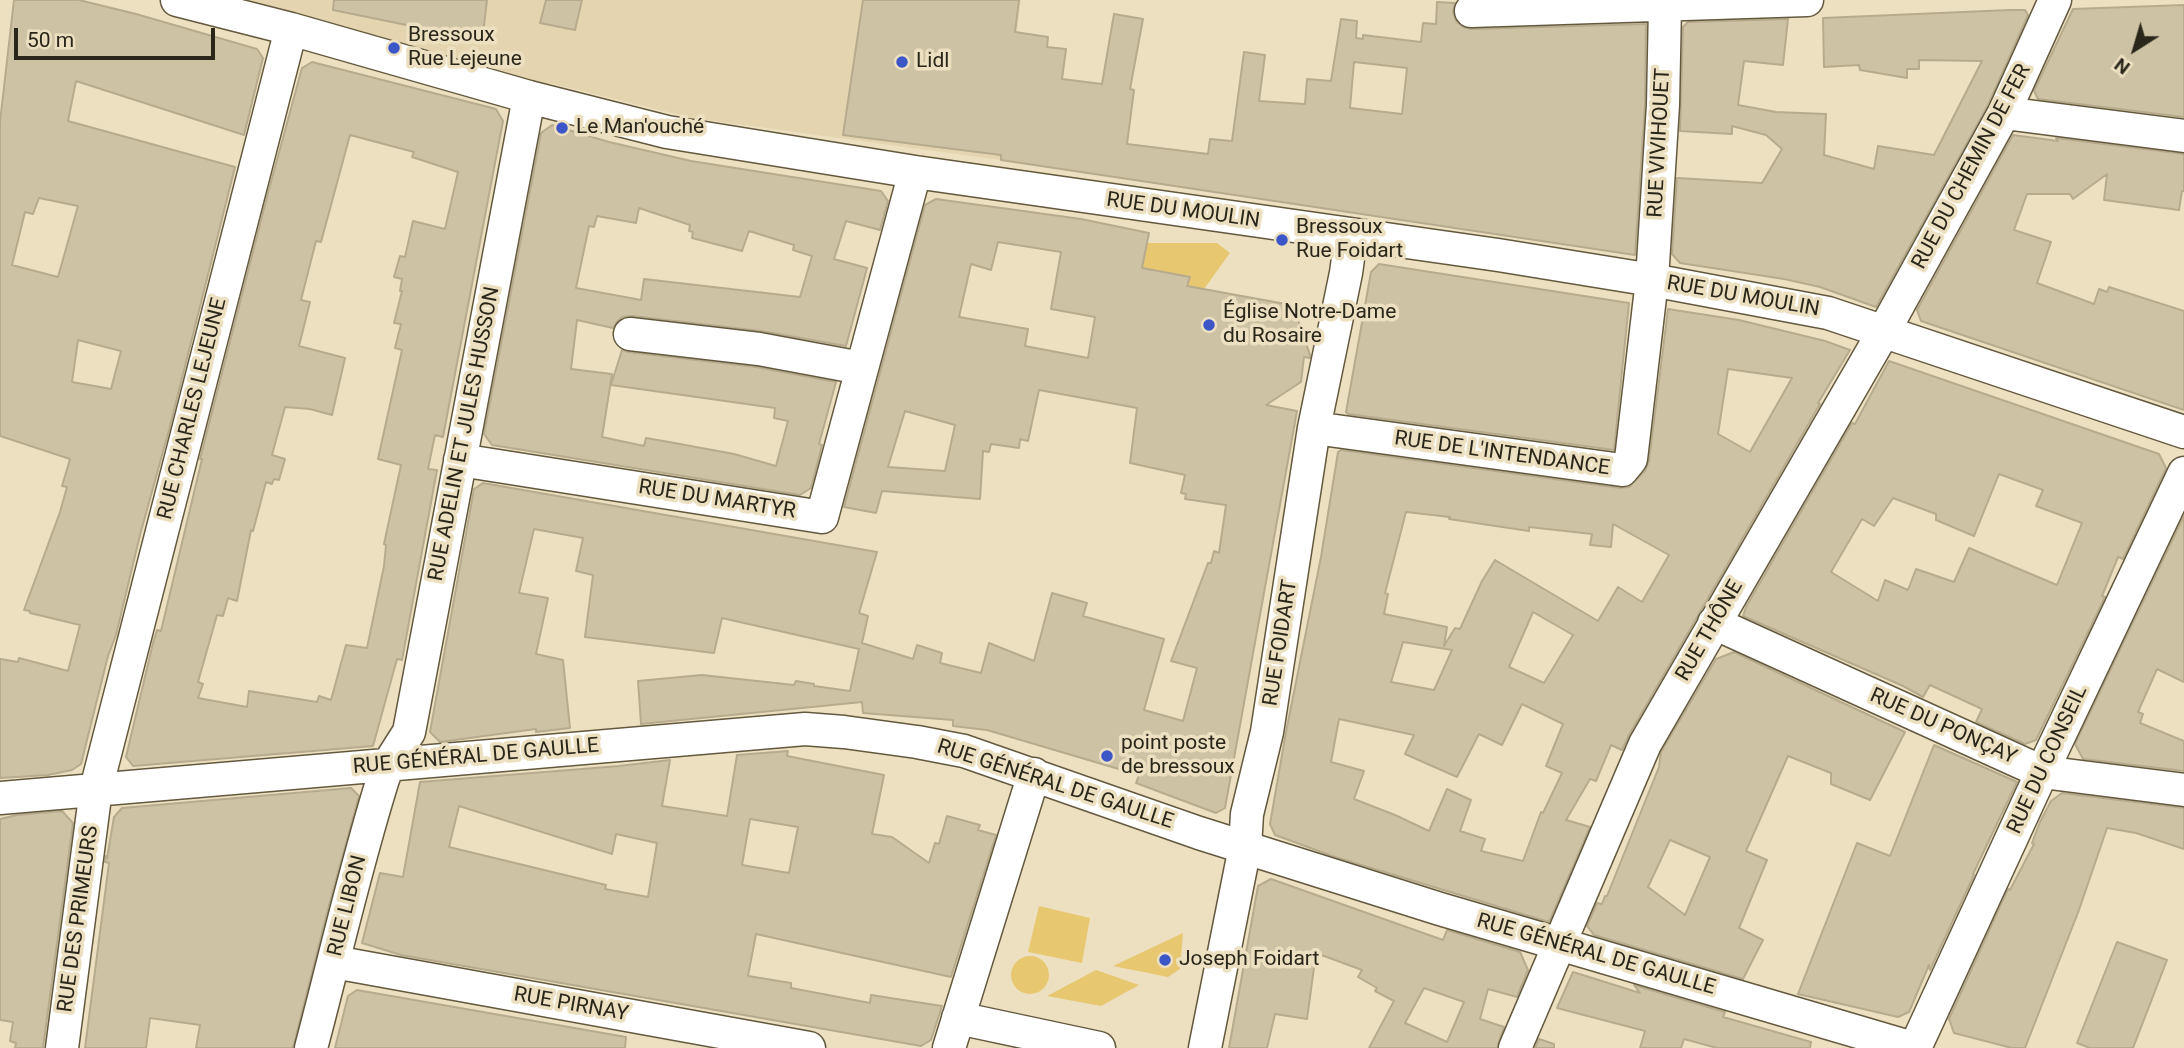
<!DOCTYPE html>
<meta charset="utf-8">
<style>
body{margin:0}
#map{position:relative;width:2184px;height:1048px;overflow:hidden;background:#ece0c1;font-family:Roboto,sans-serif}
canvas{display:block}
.north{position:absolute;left:2100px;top:14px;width:70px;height:70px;-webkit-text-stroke:5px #ece0c1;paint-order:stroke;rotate:217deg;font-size:19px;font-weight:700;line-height:28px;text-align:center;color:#2a261a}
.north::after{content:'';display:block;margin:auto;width:24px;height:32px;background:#2a261a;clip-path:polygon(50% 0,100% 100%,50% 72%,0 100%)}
.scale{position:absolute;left:14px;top:28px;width:201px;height:32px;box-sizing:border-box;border:4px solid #2a261a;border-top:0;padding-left:9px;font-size:21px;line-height:24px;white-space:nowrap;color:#2a261a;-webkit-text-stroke:5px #ece0c1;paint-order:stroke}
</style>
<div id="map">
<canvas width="2184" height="1048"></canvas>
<div class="north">N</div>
<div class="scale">50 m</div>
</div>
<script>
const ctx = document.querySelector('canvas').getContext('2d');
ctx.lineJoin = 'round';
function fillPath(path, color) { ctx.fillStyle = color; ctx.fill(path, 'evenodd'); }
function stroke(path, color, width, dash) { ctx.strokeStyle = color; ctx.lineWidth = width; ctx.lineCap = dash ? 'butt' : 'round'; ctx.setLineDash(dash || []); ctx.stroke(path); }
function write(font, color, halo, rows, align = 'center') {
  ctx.font = font + ' Roboto,sans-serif'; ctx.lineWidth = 7; ctx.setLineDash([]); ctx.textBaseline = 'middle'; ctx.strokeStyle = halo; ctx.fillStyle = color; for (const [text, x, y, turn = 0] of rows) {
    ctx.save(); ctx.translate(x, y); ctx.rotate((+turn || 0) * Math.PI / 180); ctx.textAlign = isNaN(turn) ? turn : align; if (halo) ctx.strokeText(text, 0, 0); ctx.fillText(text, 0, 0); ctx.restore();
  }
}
fillPath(new Path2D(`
 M231,0h790l-20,160 -309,-42 -142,-35 -21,14z`), '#e4d5b0');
fillPath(new Path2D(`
 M1146,243h71l13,10 -26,36 -17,-3 3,-9 -48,-9z
 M1039,906l51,12 -8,45 -54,-11z
 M1183,933l-3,36 -12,8 -55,-11z
 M1011 975a19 19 0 1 1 38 0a19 19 0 1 1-38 0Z
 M1096,970l43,15 -38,21 -54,-10z`), '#e8c771');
const building = new Path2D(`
 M14,0h65l57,14 121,35 6,9 -19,77 -168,-54 -8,40 167,46 -66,263 -29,105 -24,100 -8,21 -27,108 -9,6 -24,5 -48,3v-119l18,3 1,-4 49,13 12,-46 -50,-12v-2l-6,-1 36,-98 7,-25 -5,-1 8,-27 -70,-23v-314zM39,198l39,8 -20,71 -46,-12 13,-53 8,2zM78,340l43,11 -10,38 -39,-7z
 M334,0h153l-4,34 -12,-2 -1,6 -137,-28z
 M546,0h36l-7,30 -35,-7z
 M863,0h156l-4,32 33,5 -1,10 19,2 -4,30 40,5 12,-70 29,5 -13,70 4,1 -7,54 81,10 2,-15 22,2 12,-89 21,3 -6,46 46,3 2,-25 24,2 10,-62 16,2 -1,17 7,1v-4l58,7 2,-19 13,1 1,-22 18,1 -2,9 3,9 7,6 9,2 174,-5 -1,80 -10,151 -634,-95v-5l-158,-20zM1354,62l53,6 -5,46 -52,-6z
 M2184,5v112l-146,-18 -4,-8 39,-82z
 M2010,10h15l3,5 -40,90 -112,202 -56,-20 -36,-8 -104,-16 -8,-9 5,-76 85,5 20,-34 -16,-14 -34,-9v8l-52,-3 3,-104 5,-5 100,-3 -5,46 -39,-4 -6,44 38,7 50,2 -2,41 50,14 4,-23 56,9 48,-94 -63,-1v9h-12v9l-47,-8 -1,-5 -35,2 -1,-49z
 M312,62l184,47 7,12 -60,316 -8,-2 -7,34 9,1 -35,190 -5,-1 -24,87 -240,20 -7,-9 27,-114 4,-13 4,1 41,-172h-2l68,-266 34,-125zM350,135l64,17 -2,5 46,15 -13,57 -32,-8 -8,36 -5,-1 -6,21 8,2 -2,12h2l-8,32 7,1 -6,24 7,2 -24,109 23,6 -17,79 2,1 -2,21 -17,82 -21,-3 -15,55 -12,-4 -2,6 -68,-11 -2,16 -49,-9 5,-14 -5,-2 19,-67 6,1 5,-18 9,3 14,-71 2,1 13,-49 6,2 2,-5 5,1 6,-21 -13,-4 13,-48 25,2 22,6 13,-57 -46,-12 11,-44 -9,-2 15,-59 5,1z
 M552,125l57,17 82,19 190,30 7,10 -8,29 -34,-9 -12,38 33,9 -21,78 -85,-15 -129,-15 -10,1 -6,6 -3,5 -36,-8 -6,49 41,5 -10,63 42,9 2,-8 23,4 65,12 42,12 12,-45 -14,-3 1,-10 -164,-23 11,-35 6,2 128,15 80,15 -17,62 3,1 -11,43 -11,7 -308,-50 -8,-11 57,-301zM639,208l51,17 -1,6 4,1 -1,6 50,13 7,-20 45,14 -1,5 19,6 -12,41 -156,-18 -3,21 -65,-12 13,-62 5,1 3,-11 39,7z
 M2013,135l45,6 -2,-3 128,16v37h-2l-3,19 -75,-10 3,-26 -34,25 -3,-5h-43l-13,36 37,12 -14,41 57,21 5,-15 8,3 2,-5 75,24v99l-263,-89 -4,-11z
 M936,199l145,20 68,14 -7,35 48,9 -3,9 104,19 -2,9 8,3 13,38v3l-6,-1 -3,25 -35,23 31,6 -72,397 -9,5 -80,-30 3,-8 -152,-45 -34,-4v-6l-90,-7 -1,-11 -221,22 -3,-43 64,-6 92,10 2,-4 18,3v2l36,5 9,-42 -137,-31 -8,35 -129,-16 8,-62 -17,-4 7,-33 -49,-9 -15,64 29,5 -12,56 27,6 7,68 -34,4v-3l-96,13 -10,-10 44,-243 9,-6 394,69 -18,61 9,3 -6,27 51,16 4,-14 25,8 -2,10 41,10 8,-30 45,18 18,-68 35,10 -4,13 81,23 -20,71 39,11 14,-53 -26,-7 37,-98h3l3,-12 5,2 7,-48 -41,-6 1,-5 -5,-1 4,-18 -55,-12 7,-55 -98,-18 -11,51 -8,-2 -1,9 -28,-4 -2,8 -6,-1 -3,48 -98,-8 -6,22 -32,-6 81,-302zM998,242l63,10 -10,57 44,8 -7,41 -63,-12 3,-17 -69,-12 12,-53 20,6zM905,411l50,14 -10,46 -57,-4z
 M1379,264l250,39 -15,147 -266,-36 -2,-2 25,-140z
 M1668,309l71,11 86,21 25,9 -32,53 2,1 -191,331 -7,15 -11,-5 -15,36 -6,-2 -24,41 24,7 -41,95 -214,-65 -60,-22 -5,-11 16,-92 35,-175 17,-105 3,-2 279,38 9,-1 16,-16 4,-10zM1728,369l64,9 -42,74 -32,-18zM1406,512l44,5 -1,2 80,12v-4l63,7 -2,11 21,2 2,-23 56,31 -27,47 -24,-15 -20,34 -103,-61 -13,21 -22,48 -5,-1 -11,18 3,-19 -63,-13 4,-20 -3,-1zM1533,612l40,23 -29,48 -35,-16zM1403,642l49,8 -18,40 -43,-8zM1522,704l41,20 -17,42 16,7 -19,40 -2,-1 -18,49 -42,-10 4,-12 -25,-8 11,-31 -24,-11 -18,42 -34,-16 -41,-16 10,-28 -33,-9 8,-43 75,16 -9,19 52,23 22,-43 23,11z
 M1889,361l270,93 7,14 -43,91 -5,-2 -16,39 3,1 -69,143 -11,4 -49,-22 6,-13 -52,-24 -7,12 -20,-11 -160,-70 3,-9 106,-184 3,1zM1999,474l44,16 -7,16 46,17 -25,62 -88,-37 -15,34 -38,-13 -8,21 -23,-10 -7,21 -47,-29 31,-53 12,7 19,-28 43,16v6l38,16z
 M2184,516v166l-27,-13 -19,43 5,2 -3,9 44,18v30l-101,-12 -8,-15z
 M1734,652l171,80 -35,68 -39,-16v-11l-43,-17 -42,95 21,9 -28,68 24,12 -20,39 -149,-44 -7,-9 10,-23 5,1 3,-8h2l52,-129 2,-15 55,-93zM1670,840l40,17 -25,58 -37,-28z
 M1934,745l83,37 -44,92 1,1 -44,95 -1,-5 -20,47 -11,5 -100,-23 59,-151 33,13z
 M788,751l-1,5 97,19 -12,59 20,3 37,26 6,-20 4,1 8,-28 33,9 -2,5 18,5 -45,142 -195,-43 -8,42 43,7v5l79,15 1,-8 71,11 -11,34 -10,6 -520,-91 -39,-12 18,-70 23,4 17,-95 199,-16 51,-6 -8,46 65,10 10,-61zM459,806l153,48 4,-20 41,9 -9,54 -43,-8 1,-4 -157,-38zM750,819l48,8 -9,46 -47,-8z
 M351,788l8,8 -31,113 -35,139h-97l4,-23 -50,-7 -4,30h-61l24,-185 -4,-1 1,-6 1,2 7,-41 8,-9z
 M2062,793l122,15v41l-48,-16 -29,-5 -28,82 -54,138h-13l-58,-15 -5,-14 59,-130 2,1 24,-46 -2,-1 8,-21 11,-21z
 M62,811l11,12 -30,225h-28l1,-5 -6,-2 3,-19 -13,-2v-201l17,-4z
 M1271,879l172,61 4,-10 73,22 8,18 -11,27 -29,-8 -8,30 24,8 -7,21h-128l25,-47 -19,-10 2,-3 -19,-11 4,-7 -46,-17 -9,66 -32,-5 -8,34h-38l29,-162zM1424,988l40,14 -17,40 -42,-19z
 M2117,942l50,18 -34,88h-43l-13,-5z
 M1573,972l67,21 -6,-8 91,27 -2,5 88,25 -1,6h-93l-33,-9 -3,9h-41l5,-17 -88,-23z
 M357,990l269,47 -1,11h-290l13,-52z
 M1539,1039l15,5v4h-19z`);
fillPath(building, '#cec2a4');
stroke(building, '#b7ab8d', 2);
const street = new Path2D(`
 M177,0l114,29 238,68 138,35 248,40 583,83 154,25 176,33 356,119
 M1471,11l336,-11
 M2004,113l180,23
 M630,334l129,15 102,19
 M1314,428l308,42 9,-11 21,-179 11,-175 2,-99
 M460,460l362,57 93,-345
 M1714,623l328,149 142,18
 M0,798l805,-69 39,3 73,10 47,9 235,82 241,76 473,139
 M334,962l475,86
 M958,1018l141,30
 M62,1048l34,-259 195,-760
 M311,1048c24,-90 44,-180 72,-269l5,-14 21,-33 120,-635
 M949,1048l85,-274
 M1205,1048l40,-201 2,-33 20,-82 47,-304 32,-155 5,-37
 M1515,1048l130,-304 239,-413 120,-218 51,-113
 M1915,1048l127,-276 142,-299`);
stroke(street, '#64593e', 35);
stroke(street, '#fff', 32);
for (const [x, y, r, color] of [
 [394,48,7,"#3c56c8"],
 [902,62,7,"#3c56c8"],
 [562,128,7,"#3c56c8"],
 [1282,240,7,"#3c56c8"],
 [1209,325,7,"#3c56c8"],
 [1107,756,7,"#3c56c8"],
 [1165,960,7,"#3c56c8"]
]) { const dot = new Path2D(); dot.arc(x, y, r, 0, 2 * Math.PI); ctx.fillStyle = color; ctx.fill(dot); stroke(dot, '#ece0c1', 2.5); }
write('21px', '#2a261a', '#ece0c1', [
 ["Bressoux",408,36],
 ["Rue Lejeune",408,60],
 ["Lidl",916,62],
 ["Le Man'ouché",576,128],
 ["Bressoux",1296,228],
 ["Rue Foidart",1296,252],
 ["Église Notre-Dame",1223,313],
 ["du Rosaire",1223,337],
 ["point poste",1121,744],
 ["de bressoux",1121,768],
 ["Joseph Foidart",1179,960]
], 'left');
write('21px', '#2a261a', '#ece0c1', [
 ["RUE VIVIHOUET",1660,143,-87],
 ["RUE DU CHEMIN DE FER",1972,167,-62],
 ["RUE DU MOULIN",1183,211,8],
 ["RUE DU MOULIN",1743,297,10],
 ["RUE CHARLES LEJEUNE",193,409,-76],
 ["RUE ADELIN ET JULES HUSSON",465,434,-79],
 ["RUE DE L'INTENDANCE",1502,454,8],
 ["RUE DU MARTYR",717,500,9],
 ["RUE THÔNE",1710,631,-60],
 ["RUE FOIDART",1281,643,-81],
 ["RUE DU PONÇAY",1943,727,24],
 ["RUE GÉNÉRAL DE GAULLE",476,757,-5],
 ["RUE DU CONSEIL",2048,760,-65],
 ["RUE GÉNÉRAL DE GAULLE",1055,785,18],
 ["RUE LIBON",348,906,-76],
 ["RUE DES PRIMEURS",79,919,-82],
 ["RUE GÉNÉRAL DE GAULLE",1596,955,16],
 ["RUE PIRNAY",571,1005,10]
]);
</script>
